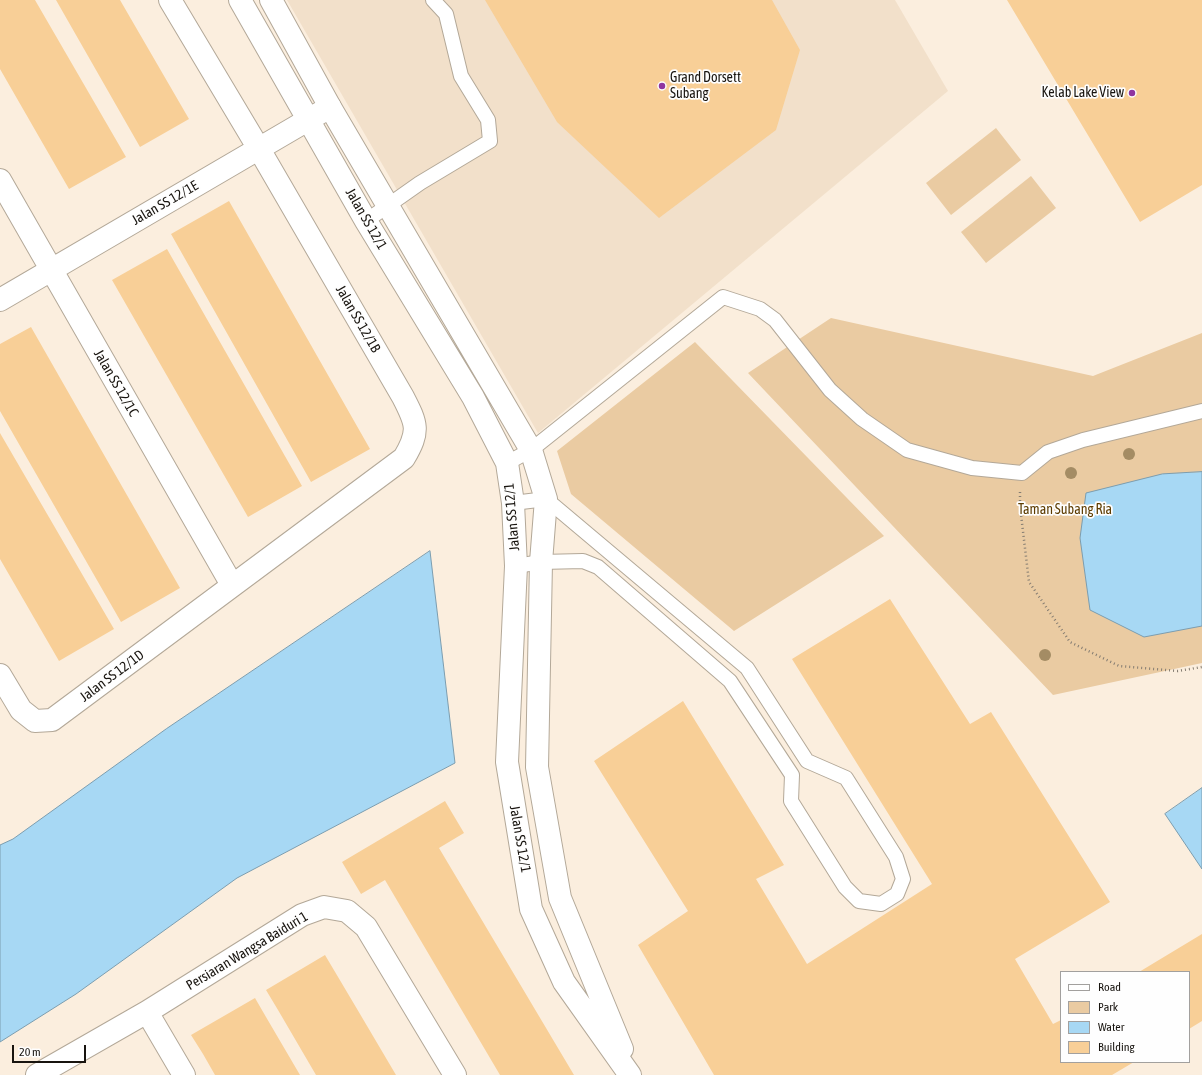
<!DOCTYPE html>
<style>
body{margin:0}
#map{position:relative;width:1202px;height:1075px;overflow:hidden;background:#fbeede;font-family:"Asap Condensed",sans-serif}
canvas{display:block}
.legend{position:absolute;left:1060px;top:971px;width:130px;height:92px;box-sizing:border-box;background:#fefefe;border:1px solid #a2a09e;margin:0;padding:5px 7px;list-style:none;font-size:12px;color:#18140f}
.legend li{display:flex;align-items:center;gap:8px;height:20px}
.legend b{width:20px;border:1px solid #a2a09e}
.scale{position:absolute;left:12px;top:1045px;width:74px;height:18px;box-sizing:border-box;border:2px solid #18140f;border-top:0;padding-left:5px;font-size:12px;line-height:14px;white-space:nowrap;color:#18140f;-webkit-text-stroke:3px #fefefe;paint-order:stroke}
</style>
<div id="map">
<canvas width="1202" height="1075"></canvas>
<ul class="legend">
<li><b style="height:5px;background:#fff"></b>Road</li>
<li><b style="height:11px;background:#eacba2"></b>Park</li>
<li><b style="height:11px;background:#a7d8f4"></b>Water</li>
<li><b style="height:11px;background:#f8cf97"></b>Building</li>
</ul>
<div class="scale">20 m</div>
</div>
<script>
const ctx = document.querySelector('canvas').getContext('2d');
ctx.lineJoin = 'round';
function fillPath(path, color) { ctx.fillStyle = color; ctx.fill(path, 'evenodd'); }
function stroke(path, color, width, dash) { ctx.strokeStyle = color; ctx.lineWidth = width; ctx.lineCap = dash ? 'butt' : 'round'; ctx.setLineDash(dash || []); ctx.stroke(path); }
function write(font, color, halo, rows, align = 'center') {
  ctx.font = font + ' "Asap Condensed",sans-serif'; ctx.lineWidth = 3.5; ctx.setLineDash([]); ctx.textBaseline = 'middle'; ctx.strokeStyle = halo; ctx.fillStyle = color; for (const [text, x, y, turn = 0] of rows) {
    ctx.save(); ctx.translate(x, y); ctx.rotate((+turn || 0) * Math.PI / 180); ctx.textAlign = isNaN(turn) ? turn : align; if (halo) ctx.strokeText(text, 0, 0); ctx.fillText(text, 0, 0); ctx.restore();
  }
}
fillPath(new Path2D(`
 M287,0h608l53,91 -410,342z`), '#f2e0ca');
fillPath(new Path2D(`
 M996,128l25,32 -70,55 -25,-32z
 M1031,176l25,32 -70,55 -25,-31z
 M831,318l262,58 109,-43v330l-149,32 -305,-322z
 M695,342l189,194 -150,95 -163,-137 -14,-43z`), '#eacba2');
const water = new Path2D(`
 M1202,472v154l-58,11 -54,-27 -10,-72 6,-45 76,-19z
 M430,551l25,212 -218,115 -161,116 -76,48v-197l13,-6 153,-110z
 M1202,788v81l-37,-55z`);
fillPath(water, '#a7d8f4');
stroke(water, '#7c9daf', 1);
fillPath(new Path2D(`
 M0,0h35l91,157 -57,32 -69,-120z
 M56,0h64l69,119 -49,28z
 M485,0h287l28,50 -24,80 -117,88 -102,-96z
 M1007,0h195v185l-62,37z
 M229,201l141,248 -59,33 -140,-248z
 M167,249l135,237 -54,31 -136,-237z
 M31,327l149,261 -59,34 -121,-211v-67z
 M0,433l114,196 -55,32 -59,-102z
 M890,599l80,125 21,-12 119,190 -95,57 38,65 8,-4v42h73l-22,13h-398l-76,-130 50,-34 -94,-150 89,-60 101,164 -28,14 51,85 125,-80 -140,-225z
 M445,801l19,32 -25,15 135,227h-74l-115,-195 -24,14 -19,-32z
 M1202,934v87l-13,8v-57h-50z
 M325,955l35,59 36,61h-80l-38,-65 -12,-20z
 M255,998l11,19 34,58h-85l-12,-21 -12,-19z`), '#f8cf97');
const service = new Path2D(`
 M366,221l54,-38 70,-42 -2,-21 -27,-44 -15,-62 -13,-14
 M507,463l24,-13 192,-153 37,12 15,11 55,70 32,29 45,31 65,18 50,5 26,-21 35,-12 119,-29
 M513,503l33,-4 201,169 60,93 39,17 50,79 7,22 -6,15 -16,10 -22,-3 -14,-14 -54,-86 1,-26 -62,-94 -132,-114 -15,-6 -42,1 -25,4`);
const minor = new Path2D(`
 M0,180l232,405
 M0,300l330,-193
 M0,675l21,35 14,11 17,-1 352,-262c16,-27 13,-34 -1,-61l-144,-248 -89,-149
 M147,1012l37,63
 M37,1075l110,-63 155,-97 22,-8 23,4 19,16 89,148`);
const tertiary = new Path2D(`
 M240,0l126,221 107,176 34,66 6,40 3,63 -9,196 24,147 33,73 66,93
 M271,0l59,107 201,343 15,49 -5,63 -4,205 23,131 62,151`);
stroke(service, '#b3a898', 16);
stroke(minor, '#b3a898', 24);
stroke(tertiary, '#b3a898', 24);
stroke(new Path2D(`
 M1020,492v14l9,76 41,60 49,24 59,5 24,-4`), '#857d72', 2.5, [1, 3]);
stroke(service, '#fff', 14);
stroke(minor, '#fff', 22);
stroke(tertiary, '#fff', 22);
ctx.fillStyle = '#a48c64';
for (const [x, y] of [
 [1129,454],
 [1071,473],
 [1045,655]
]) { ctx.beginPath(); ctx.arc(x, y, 6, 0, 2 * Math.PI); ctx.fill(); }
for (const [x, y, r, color] of [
 [662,86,4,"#8f35a0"],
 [1132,93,4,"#8f35a0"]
]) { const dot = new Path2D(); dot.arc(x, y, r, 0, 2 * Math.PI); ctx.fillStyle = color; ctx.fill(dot); stroke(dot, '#fefefe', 1.5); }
write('14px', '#18140f', '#fefefe', [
 ["Grand Dorsett",670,78],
 ["Subang",670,94],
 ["Kelab Lake View",1124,93,"right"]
], 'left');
write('14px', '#18140f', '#fefefe', [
 ["Jalan SS 12/1E",165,203,-30],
 ["Jalan SS 12/1",366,219,60],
 ["Jalan SS 12/1B",358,319,60],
 ["Jalan SS 12/1C",116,383,60],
 ["Jalan SS 12/1",512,517,-95],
 ["Jalan SS 12/1D",112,676,-37],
 ["Jalan SS 12/1",520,839,80],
 ["Persiaran Wangsa Baiduri 1",247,951,-31]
]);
write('14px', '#5d3c00', '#fefefe', [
 ["Taman Subang Ria",1065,510]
]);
</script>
